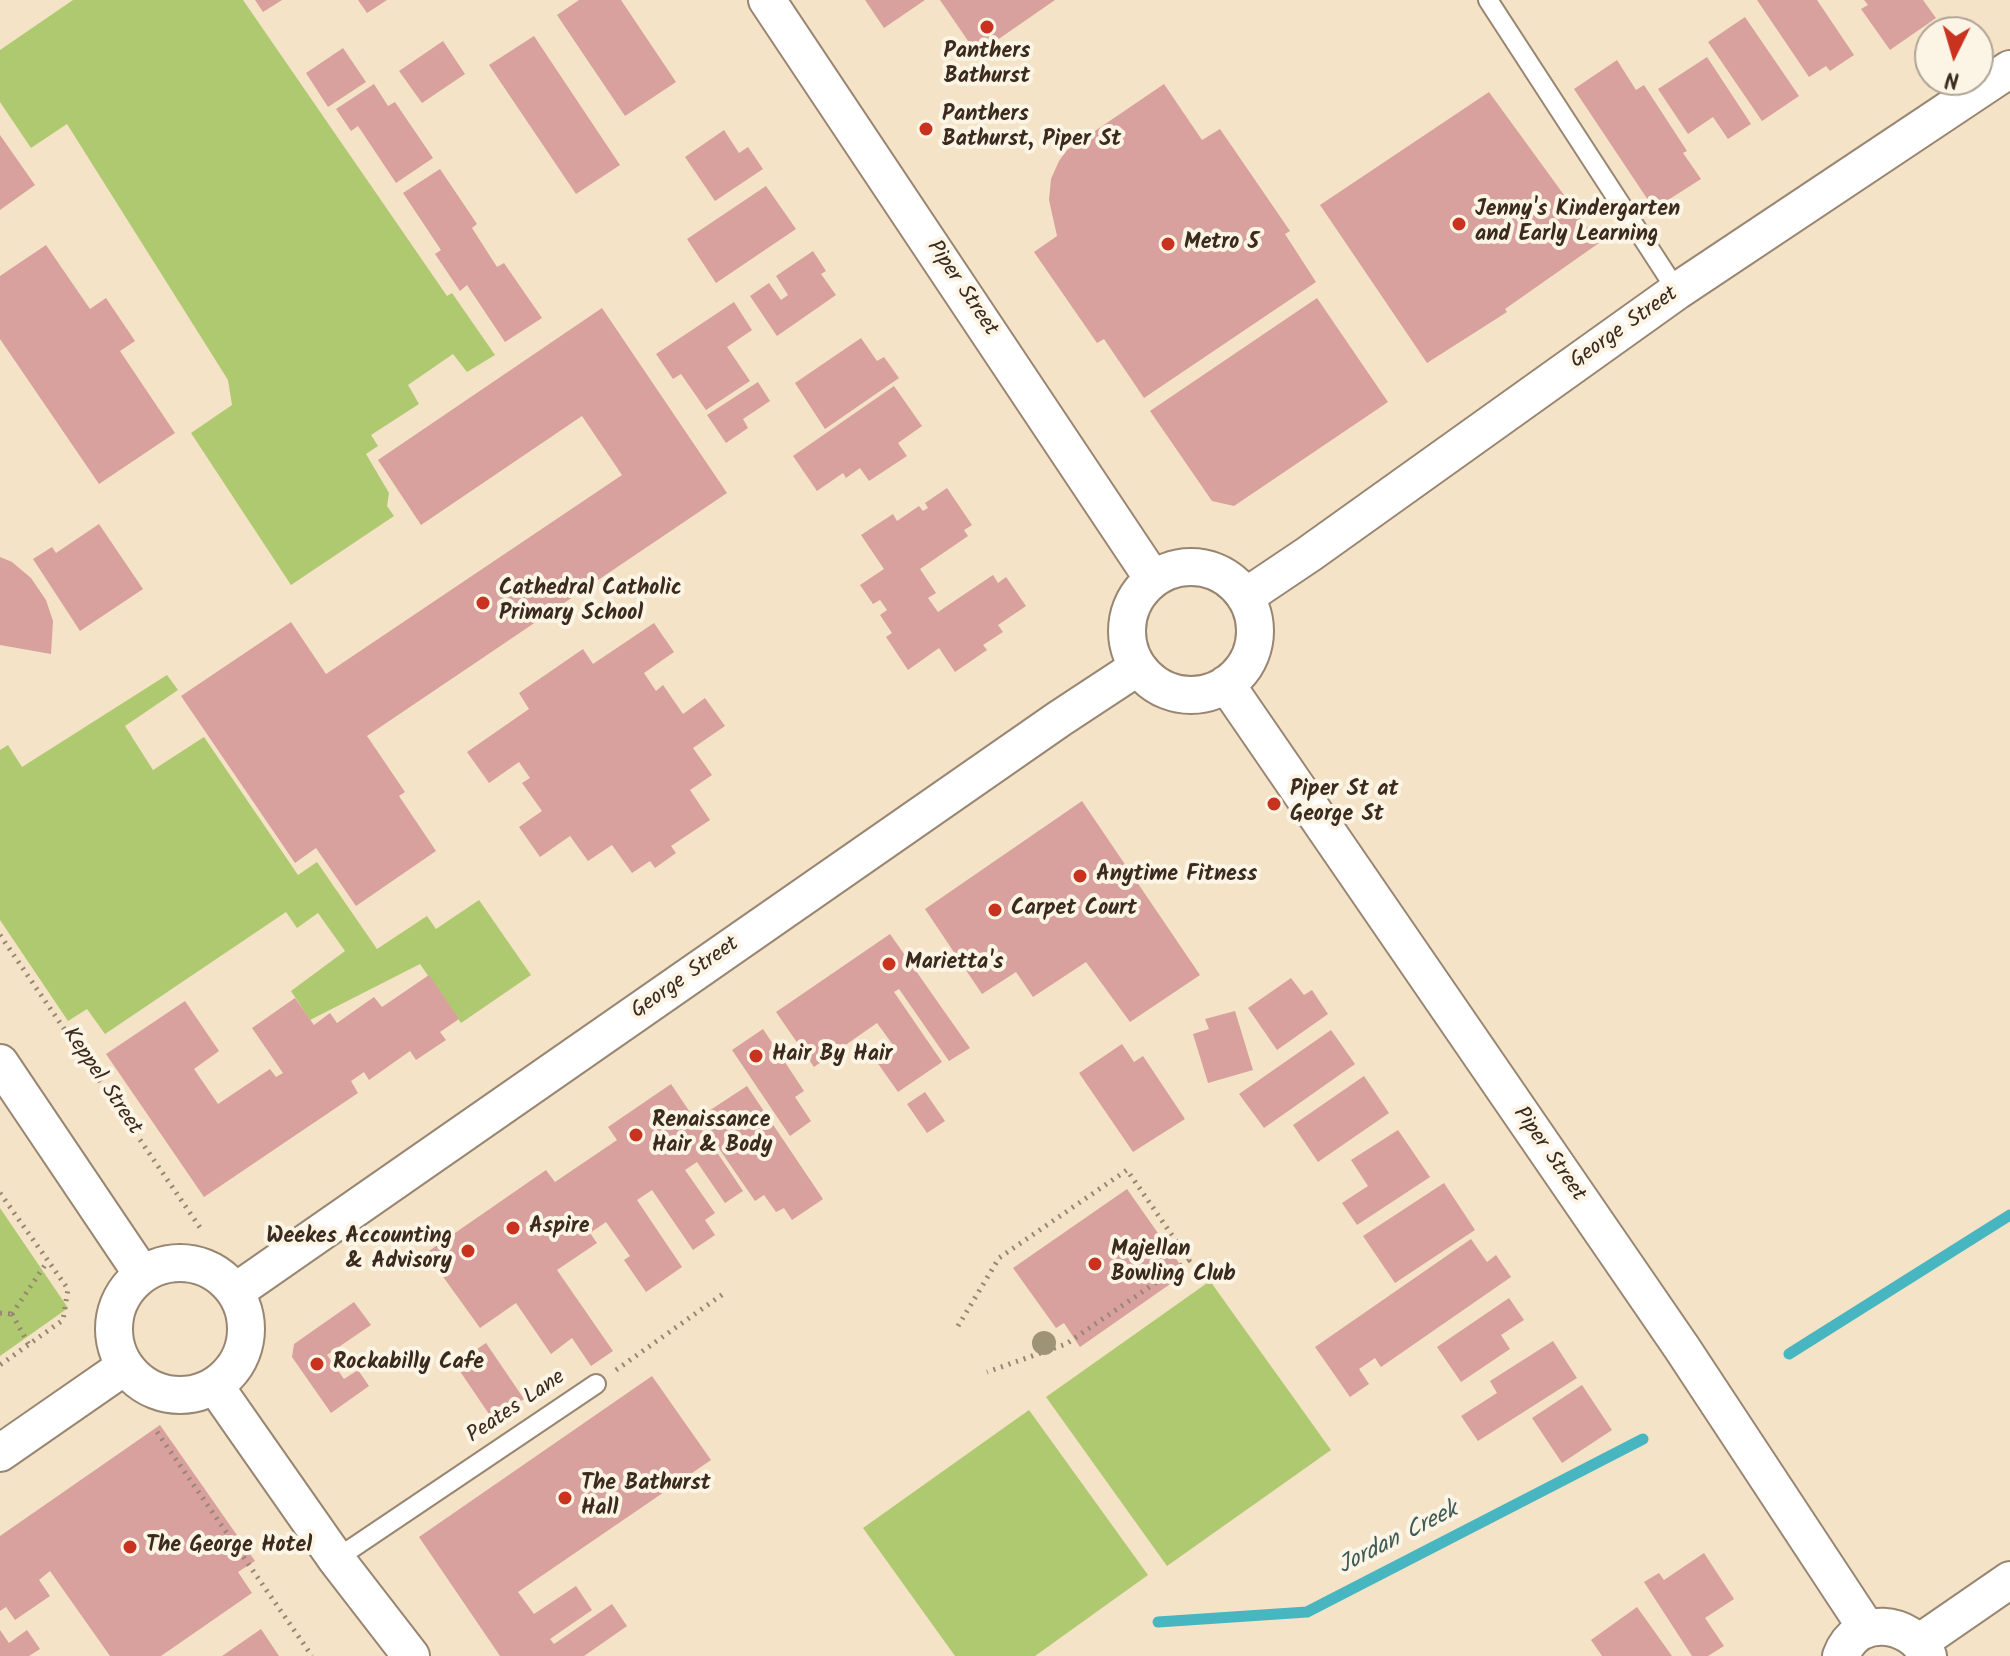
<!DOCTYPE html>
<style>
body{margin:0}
#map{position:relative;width:2010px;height:1656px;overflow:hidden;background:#f4e3c7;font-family:Kalam,sans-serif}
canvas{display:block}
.north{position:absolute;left:1914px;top:16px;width:80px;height:80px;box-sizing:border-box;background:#fcf5e5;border:2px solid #afa495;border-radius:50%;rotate:185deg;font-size:22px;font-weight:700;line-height:32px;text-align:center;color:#3b2a1e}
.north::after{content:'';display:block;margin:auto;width:28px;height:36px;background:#c8321e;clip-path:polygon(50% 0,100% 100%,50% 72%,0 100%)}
</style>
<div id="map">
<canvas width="2010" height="1656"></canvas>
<div class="north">N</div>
</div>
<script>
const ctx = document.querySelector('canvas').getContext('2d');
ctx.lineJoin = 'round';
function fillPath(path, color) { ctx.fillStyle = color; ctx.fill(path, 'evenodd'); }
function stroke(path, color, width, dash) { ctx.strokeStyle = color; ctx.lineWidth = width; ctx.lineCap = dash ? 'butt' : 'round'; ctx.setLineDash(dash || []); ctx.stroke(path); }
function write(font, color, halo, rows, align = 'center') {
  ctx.font = font + ' Kalam,sans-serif'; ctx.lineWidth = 8; ctx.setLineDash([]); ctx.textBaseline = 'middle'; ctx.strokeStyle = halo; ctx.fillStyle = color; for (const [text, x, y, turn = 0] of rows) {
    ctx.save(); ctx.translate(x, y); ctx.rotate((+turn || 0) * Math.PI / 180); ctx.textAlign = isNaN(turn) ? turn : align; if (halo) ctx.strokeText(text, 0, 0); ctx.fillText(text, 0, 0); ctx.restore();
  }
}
fillPath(new Path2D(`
 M73,0h170l204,296 5,-3 43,62 -28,17 -14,-18 -45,31 11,19 -48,31 7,11 -12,8 23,39 -2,13 7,10 -103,69 -100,-152 41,-28 -4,-25 -161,-256 -36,24 -31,-46v-52z
 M167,675l11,15 -53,36 28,44 51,-33 94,138 19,-13 60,87 50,-33 9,13 43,-29 52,75 -70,48 -41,-59 -110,56 -19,-29 54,-40 -27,-38 -21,15 -11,-16 -181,122 -18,-25 -19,12 -68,-101v-170l8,-5 14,22z
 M0,1208l68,100 -68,48z
 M1210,1281l121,169 -164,116 -121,-169z
 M1029,1410l119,165 -113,81h-80l-92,-128z`), '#afc970');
stroke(new Path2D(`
 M1789,1354l221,-139
 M1158,1622l149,-10 336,-173`), '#47b6c0', 11);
fillPath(new Path2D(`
 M255,0h27l-19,12z
 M358,0h29l-20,13z
 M579,0h42l55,82 -51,34 -68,-101z
 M865,0h60l-41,28z
 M940,0h115l-78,54z
 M1757,0h60l37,55 -24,16 -4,-5 -17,11z
 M1864,0h59l13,18 -46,32 -29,-41 7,-4z
 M1745,17l54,79 -37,25 -54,-79z
 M534,36l86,129 -44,29 -87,-129z
 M443,41l22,33 -43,29 -23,-32z
 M343,48l23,34 -38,25 -22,-34z
 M1707,57l44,67 -23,15 -15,-22 -25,17 -30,-45z
 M1617,60l19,30 8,-5 43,66 -4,2 18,26 -47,30 -80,-120z
 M374,84l14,22 7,-4 38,56 -37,25 -38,-57 -7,5 -15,-22z
 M1164,84l38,56 18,-11 70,102 -5,3 31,48 -172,116 -40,-59 -7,4 -63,-91 23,-16 -8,-36 2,-21 8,-18 8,-11z
 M1489,92l110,151 -94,66 2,3 -80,51 -107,-158z
 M724,130l15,23 9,-6 15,22 -48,32 -30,-44z
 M0,135l35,50 -35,25z
 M440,169l37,55 -5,4 25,39 7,-4 38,55 -37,24 -38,-57 -7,6 -25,-37 6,-4 -38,-57z
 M766,186l30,43 -80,54 -29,-44z
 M46,245l44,64 16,-11 29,43 -15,10 55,82 -76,51 -99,-145v-63z
 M813,251l13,20 -5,3 15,21 -59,41 -27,-40 19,-13 12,17 7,-5 -12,-19z
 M1317,298l71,104 -154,104 -22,-5 -62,-90z
 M734,302l18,28 -25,17 23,34 -44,29 -25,-36 -8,5 -17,-25z
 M602,308l125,185 -360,243 38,56 -6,4 37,55 -80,55 -40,-58 -21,15 -114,-167 110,-74 35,52 296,-199 -40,-59 -161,109 -43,-65z
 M861,338l16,23 7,-4 15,21 -74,51 -30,-46z
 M758,382l12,19 -27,18 5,9 -22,15 -19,-28z
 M894,386l28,40 -24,17 9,13 -38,25 -9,-13 -14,10 -3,-5 -26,18 -24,-35z
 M947,488l25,37 -8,5 4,6 -48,33 16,24 -8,5 10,14 55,-37 5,8 8,-6 20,29 -28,19 5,7 -20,13 4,5 -32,22 -16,-24 -31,22 -22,-33 6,-4 -12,-18 7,-5 -7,-10 -7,4 -13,-19 24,-16 -23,-34 32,-21 4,7 22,-15 4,5 5,-3 -3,-5z
 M99,524l44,65 -63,42 -47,-72 19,-12 4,6z
 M0,557l12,5 19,16 15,22 7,21 -2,33 -51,-9z
 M654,623l20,29 -30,21 12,18 7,-6 20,29 22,-16 20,28 -32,22 19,27 -22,15 20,30 -39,26 5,7 -21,15 -5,-7 -18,12 -20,-28 -24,16 -18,-25 -30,21 -21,-30 23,-16 -20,-28 8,-5 -11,-16 -30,21 -22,-31 62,-43 -10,-16 64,-44 10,15z
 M1082,801l118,174 -70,47 -44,-60 -53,35 -17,-25 -34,22 -57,-85z
 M890,934l80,114 -21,13 -50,-72 -5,3 48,70 -44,30 -24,-34 19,-13 -16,-22 -63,44 -38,-55z
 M429,975l30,44 -19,13 6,8 -30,20 -6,-9 -41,29 -5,-8 -13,9 7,12 -154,104 -98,-143 79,-53 34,50 -25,18 24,35 52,-35 6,8 7,-4 -31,-45 43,-30 19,27 16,-12 7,10 37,-26 8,10z
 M1291,978l13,17 8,-5 16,24 -51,36 -29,-42z
 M1235,1011l18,59 -45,13 -15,-49 16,-5 -4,-10z
 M763,1029l41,62 -9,6 16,24 -21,15 -58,-86z
 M1331,1030l24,34 -91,64 -25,-34z
 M1122,1044l12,18 9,-6 42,63 -52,33 -54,-79z
 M1364,1076l25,37 -71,49 -25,-37z
 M671,1084l72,107 -18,12 -28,-41 -12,8 30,43 -10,7 10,15 -22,15 -41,-60 -15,10 45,67 -36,25 -22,-32 6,-4 -24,-34 -16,11 7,10 -40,27 56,81 -22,15 -19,-28 -21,16 -35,-51 -36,25 -54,-75 120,-83 9,12 62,-42 -9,-13z
 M747,1086l76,113 -31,21 -8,-12 -8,4 -12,-17 -9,6 -57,-83z
 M925,1092l20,29 -18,12 -20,-29z
 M1398,1130l32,47 -73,48 -15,-22 26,-17 -17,-26z
 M1444,1183l31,47 -80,53 -32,-47z
 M1127,1189l59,84 -106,74 -16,-24 -8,5 -43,-60z
 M1471,1239l16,23 9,-7 15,22 -130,90 -6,-9 -16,11 10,15 -19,13 -35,-50z
 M1509,1298l15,22 -23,15 9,14 -49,33 -24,-35z
 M354,1302l17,23 -44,30 17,24 14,-9 11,16 -38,27 -39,-56 2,-13z
 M1553,1341l24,37 -99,63 -17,-25 36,-23 -7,-12z
 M486,1343l38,56 -31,21 -38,-56z
 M652,1376l59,84 -193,132 16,22 42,-28 16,24 -42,29 4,5 58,-40 15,22 -43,30h-84l-81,-119z
 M1582,1385l30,45 -50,33 -30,-45z
 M160,1425l95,136 -17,11 14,21 -91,63h-51l-60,-85 -11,9 11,16 -35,24 -9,-13 -6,4v-75z
 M1704,1553l30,46 -29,19 19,28 -16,10h-16l-48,-74 15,-9 5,7z
 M1637,1607l35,49h-70l-11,-16z
 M261,1629l18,27h-57z
 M0,1630l9,13 18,-13 13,19 -11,7h-29z`), '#d8a19d');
const service = new Path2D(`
 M1488,0l189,291
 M336,1559l260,-175`);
const minor = new Path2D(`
 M767,0l386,579
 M1127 631a64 64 0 1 1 128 0a64 64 0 1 1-128 0Z
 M1245,597l64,-43 368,-263 333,-222
 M1226,684l456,664 185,281
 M0,1063l142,211
 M114 1329a66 66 0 1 1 132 0a66 66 0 1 1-132 0Z
 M235,1292l824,-573 79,-52
 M215,1386l121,173 75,97
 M0,1453l124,-86
 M1920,1642l90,-62
 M1841,1656c15,-42 69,-36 87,0`);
stroke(service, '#988672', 22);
stroke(minor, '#988672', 40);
stroke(new Path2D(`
 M0,935l201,294
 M0,1193l68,96 -5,31 -63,45
 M0,1313l12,1
 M12,1314l35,-52
 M12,1314l17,31
 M958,1326l41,-68 128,-88 62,90 -123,84 -79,28
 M616,1370l107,-76
 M157,1432l155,224`), '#988672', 5, [2, 6]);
stroke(service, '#fff', 18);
stroke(minor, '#fff', 36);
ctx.fillStyle = '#9e9375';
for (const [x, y] of [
 [1044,1343]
]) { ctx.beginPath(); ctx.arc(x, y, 12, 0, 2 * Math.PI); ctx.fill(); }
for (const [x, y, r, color] of [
 [987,27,8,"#c8321e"],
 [926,129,8,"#c8321e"],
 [1459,224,8,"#c8321e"],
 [1168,244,8,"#c8321e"],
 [483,603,8,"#c8321e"],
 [1274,804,8,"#c8321e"],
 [1080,876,8,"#c8321e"],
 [995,910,8,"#c8321e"],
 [889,964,8,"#c8321e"],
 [756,1056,8,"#c8321e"],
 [636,1135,8,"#c8321e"],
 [513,1228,8,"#c8321e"],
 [468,1251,8,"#c8321e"],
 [1095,1264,8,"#c8321e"],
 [317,1364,8,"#c8321e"],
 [565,1498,8,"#c8321e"],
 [130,1547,8,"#c8321e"]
]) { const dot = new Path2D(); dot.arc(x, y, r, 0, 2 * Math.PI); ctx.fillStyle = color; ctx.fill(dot); stroke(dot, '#fcf5e5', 3); }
write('bold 22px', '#3b2a1e', '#fcf5e5', [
 ["Panthers",987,53,"center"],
 ["Bathurst",987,78,"center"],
 ["Panthers",942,116],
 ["Bathurst, Piper St",942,141],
 ["Jenny's Kindergarten",1475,211],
 ["and Early Learning",1475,236],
 ["Metro 5",1184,244],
 ["Cathedral Catholic",499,590],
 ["Primary School",499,615],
 ["Piper St at",1290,791],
 ["George St",1290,816],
 ["Anytime Fitness",1096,876],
 ["Carpet Court",1011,910],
 ["Marietta's",905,964],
 ["Hair By Hair",772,1056],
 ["Renaissance",652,1122],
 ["Hair & Body",652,1147],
 ["Aspire",529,1228],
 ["Weekes Accounting",452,1238,"right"],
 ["& Advisory",452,1263,"right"],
 ["Majellan",1111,1251],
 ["Bowling Club",1111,1276],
 ["Rockabilly Cafe",333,1364],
 ["The Bathurst",581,1485],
 ["Hall",581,1510],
 ["The George Hotel",146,1547]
], 'left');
write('22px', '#3b2a1e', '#fcf5e5', [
 ["Piper Street",961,289,56],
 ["George Street",1625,329,-35],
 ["George Street",686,979,-35],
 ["Keppel Street",101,1082,56],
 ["Piper Street",1548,1155,55],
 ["Peates Lane",517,1408,-34]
]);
write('italic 24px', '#3f5b57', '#fcf5e5', [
 ["Jordan Creek",1399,1540,-27]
]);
</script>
